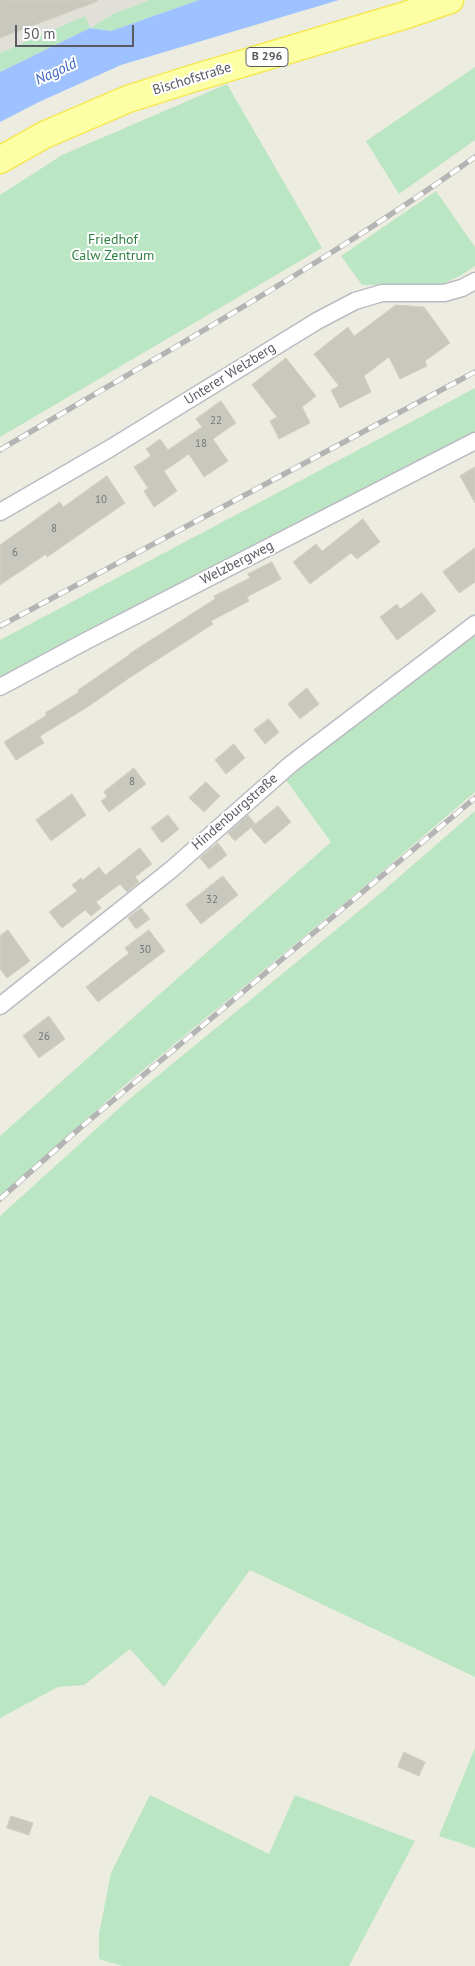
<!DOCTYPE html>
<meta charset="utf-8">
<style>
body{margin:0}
#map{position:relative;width:475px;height:1966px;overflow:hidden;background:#edece0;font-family:"PT Sans",sans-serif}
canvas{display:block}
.scale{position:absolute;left:15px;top:25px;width:119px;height:22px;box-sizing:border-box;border:2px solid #595b62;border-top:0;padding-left:6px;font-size:15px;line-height:18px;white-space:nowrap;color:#595b62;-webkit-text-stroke:4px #fff;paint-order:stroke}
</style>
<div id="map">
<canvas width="475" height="1966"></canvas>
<div class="scale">50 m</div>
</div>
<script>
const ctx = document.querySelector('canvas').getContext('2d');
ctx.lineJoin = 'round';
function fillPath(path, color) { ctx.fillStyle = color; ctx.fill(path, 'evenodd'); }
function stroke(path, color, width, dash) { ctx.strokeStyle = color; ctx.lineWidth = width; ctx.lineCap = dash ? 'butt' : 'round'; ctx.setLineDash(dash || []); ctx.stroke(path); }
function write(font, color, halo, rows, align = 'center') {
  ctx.font = font + ' "PT Sans",sans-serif'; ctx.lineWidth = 4; ctx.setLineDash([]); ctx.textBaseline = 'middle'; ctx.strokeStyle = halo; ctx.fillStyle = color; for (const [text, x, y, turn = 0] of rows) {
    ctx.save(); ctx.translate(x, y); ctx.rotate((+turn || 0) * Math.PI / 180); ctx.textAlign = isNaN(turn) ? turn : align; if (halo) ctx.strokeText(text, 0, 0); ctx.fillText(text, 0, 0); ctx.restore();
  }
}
fillPath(new Path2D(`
 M0,0h149l-36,14 -23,14 -6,-11 -84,36z`), '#e0dfd8');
fillPath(new Path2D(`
 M149,0h50l-88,31 -21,-3 -90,44v-19l85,-37 5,12 23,-14z
 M475,67v73l-76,54 -33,-53z
 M227,84l95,164 -322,189v-242l62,-40z
 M436,191l39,56v19l-15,10 -18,8 -80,1 -21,-29z
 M475,388v46c-160,79 -319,159 -475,245v-39z
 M475,614v178l-110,94 -246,204 -119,107v-61l331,-294 -56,-77z
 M475,811v866l-225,-107 -86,117 -34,-38 -46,36 -26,2 -58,31v-502l127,-115 249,-204z
 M475,1748v100l-36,-12z
 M150,1795l119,59 26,-59 120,46 -66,125h-227l-23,-7v-25l12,-61z`), '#bbe6c3');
fillPath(new Path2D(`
 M199,0h140l-218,65 -82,37 -39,20v-50l90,-44 21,3z`), '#9ec2ff');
const building = new Path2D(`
 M0,0h98v1l-98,37z
 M396,305l28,2 26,36 -25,18 2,5 -27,13 -11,-22 -25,19 7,16 -31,16 -9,-18 8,-4 -25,-32 34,-27 6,9z
 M286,358l30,38 -14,11 8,16 -31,16 -9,-18 7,-4 -25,-32z
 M221,401l15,22 -23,16 15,22 -24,16 -15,-23 -25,17 13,20 -23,16 -10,-16 4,-3 -14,-21 17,-11 -5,-7 14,-10 8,11 34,-23 -6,-8z
 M475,467v36l-15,-27z
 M107,476l18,27 -78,54 -1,-3 -46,31v-40l60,-43 3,5z
 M363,519l17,23 -23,17 -6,-6 -41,31 -17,-22 23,-18 6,7z
 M475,548v34l-16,11 -16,-21z
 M272,562l9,17 -34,18 2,4 -38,20 2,3 -84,54 -40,28 -49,30 4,7 -28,17 -12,-18 43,-27 -2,-2 34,-21 -1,-2 51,-35v-1l86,-55 -1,-3 36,-18 -2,-4z
 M422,593l14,18 -39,29 -17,-23 17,-13 3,5z
 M307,688l12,16 -19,15 -12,-15z
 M269,719l10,13 -14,12 -11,-14z
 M234,744l11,14 -19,16 -11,-14z
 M134,768l12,16 -37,28 -8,-11 6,-4 -3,-5z
 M206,782l14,14 -16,16 -15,-14z
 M72,794l14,21 -35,26 -15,-21z
 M278,806l13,16 -26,22 -14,-16z
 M168,815l11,14 -17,14 -11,-15z
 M248,815l7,9 -20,17 -7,-8z
 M218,843l9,12 -18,14 -9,-11z
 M140,848l12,16 -17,13 4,5 -12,10 -7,-8 -24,18 5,6 -10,8 -6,-6 -23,18 -13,-16 28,-21 -5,-6 9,-7 2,2 16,-13 6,8z
 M223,876l15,19 -37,29 -15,-19z
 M141,908l9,11 -14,10 -8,-11z
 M8,930l22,31 -23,17 -7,-9v-33z
 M149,930l16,21 -67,51 -12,-15 43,-34 -4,-5z
 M49,1016l16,23 -26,19 -16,-22z
 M404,1752l21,10 -6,14 -21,-9z
 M11,1816l22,7 -4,12 -22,-7z`);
fillPath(building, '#c9c8bf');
stroke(building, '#d1cfbe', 1);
const minor = new Path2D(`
 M0,512l109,-63 208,-128 38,-20 27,-8h62l18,-5 13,-7
 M0,687l84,-45 391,-201
 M0,1006l172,-137 119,-105 184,-140`);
const primary = new Path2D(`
 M0,160l44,-25 84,-36 66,-21 212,-63 44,-15`);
stroke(minor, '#bbbcc3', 19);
stroke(primary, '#f6e750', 29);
stroke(minor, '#fff', 16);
stroke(primary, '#fcffa3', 26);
const rail = new Path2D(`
 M0,450c160,-95 323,-185 475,-293
 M0,626l475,-254
 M0,1199l80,-71 395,-330`);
stroke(rail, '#b4b4b5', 5.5);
stroke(rail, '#fff', 4, [11]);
write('11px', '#757679', null, [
 ["22",216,421],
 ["18",201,444],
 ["10",101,500],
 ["8",54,529],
 ["6",15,553],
 ["8",132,782],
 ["32",212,900],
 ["30",145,950],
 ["26",44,1037]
]);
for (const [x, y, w] of [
 [267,57,42]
]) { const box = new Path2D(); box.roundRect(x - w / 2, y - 9.5, w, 19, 4); ctx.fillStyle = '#fff'; ctx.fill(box); stroke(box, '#595b62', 1); }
write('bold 12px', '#595b62', null, [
 ["B 296",267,57]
]);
write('14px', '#595b62', '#fff', [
 ["Bischofstraße",192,79,-17],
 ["Unterer Welzberg",230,374,-32],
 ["Welzbergweg",237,563,-27],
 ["Hindenburgstraße",235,812,-41]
]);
write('14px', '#308244', '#fff', [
 ["Friedhof",113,240],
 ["Calw Zentrum",113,256]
]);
write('italic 15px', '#3d65c6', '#fff', [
 ["Nagold",56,72,-25]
]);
</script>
